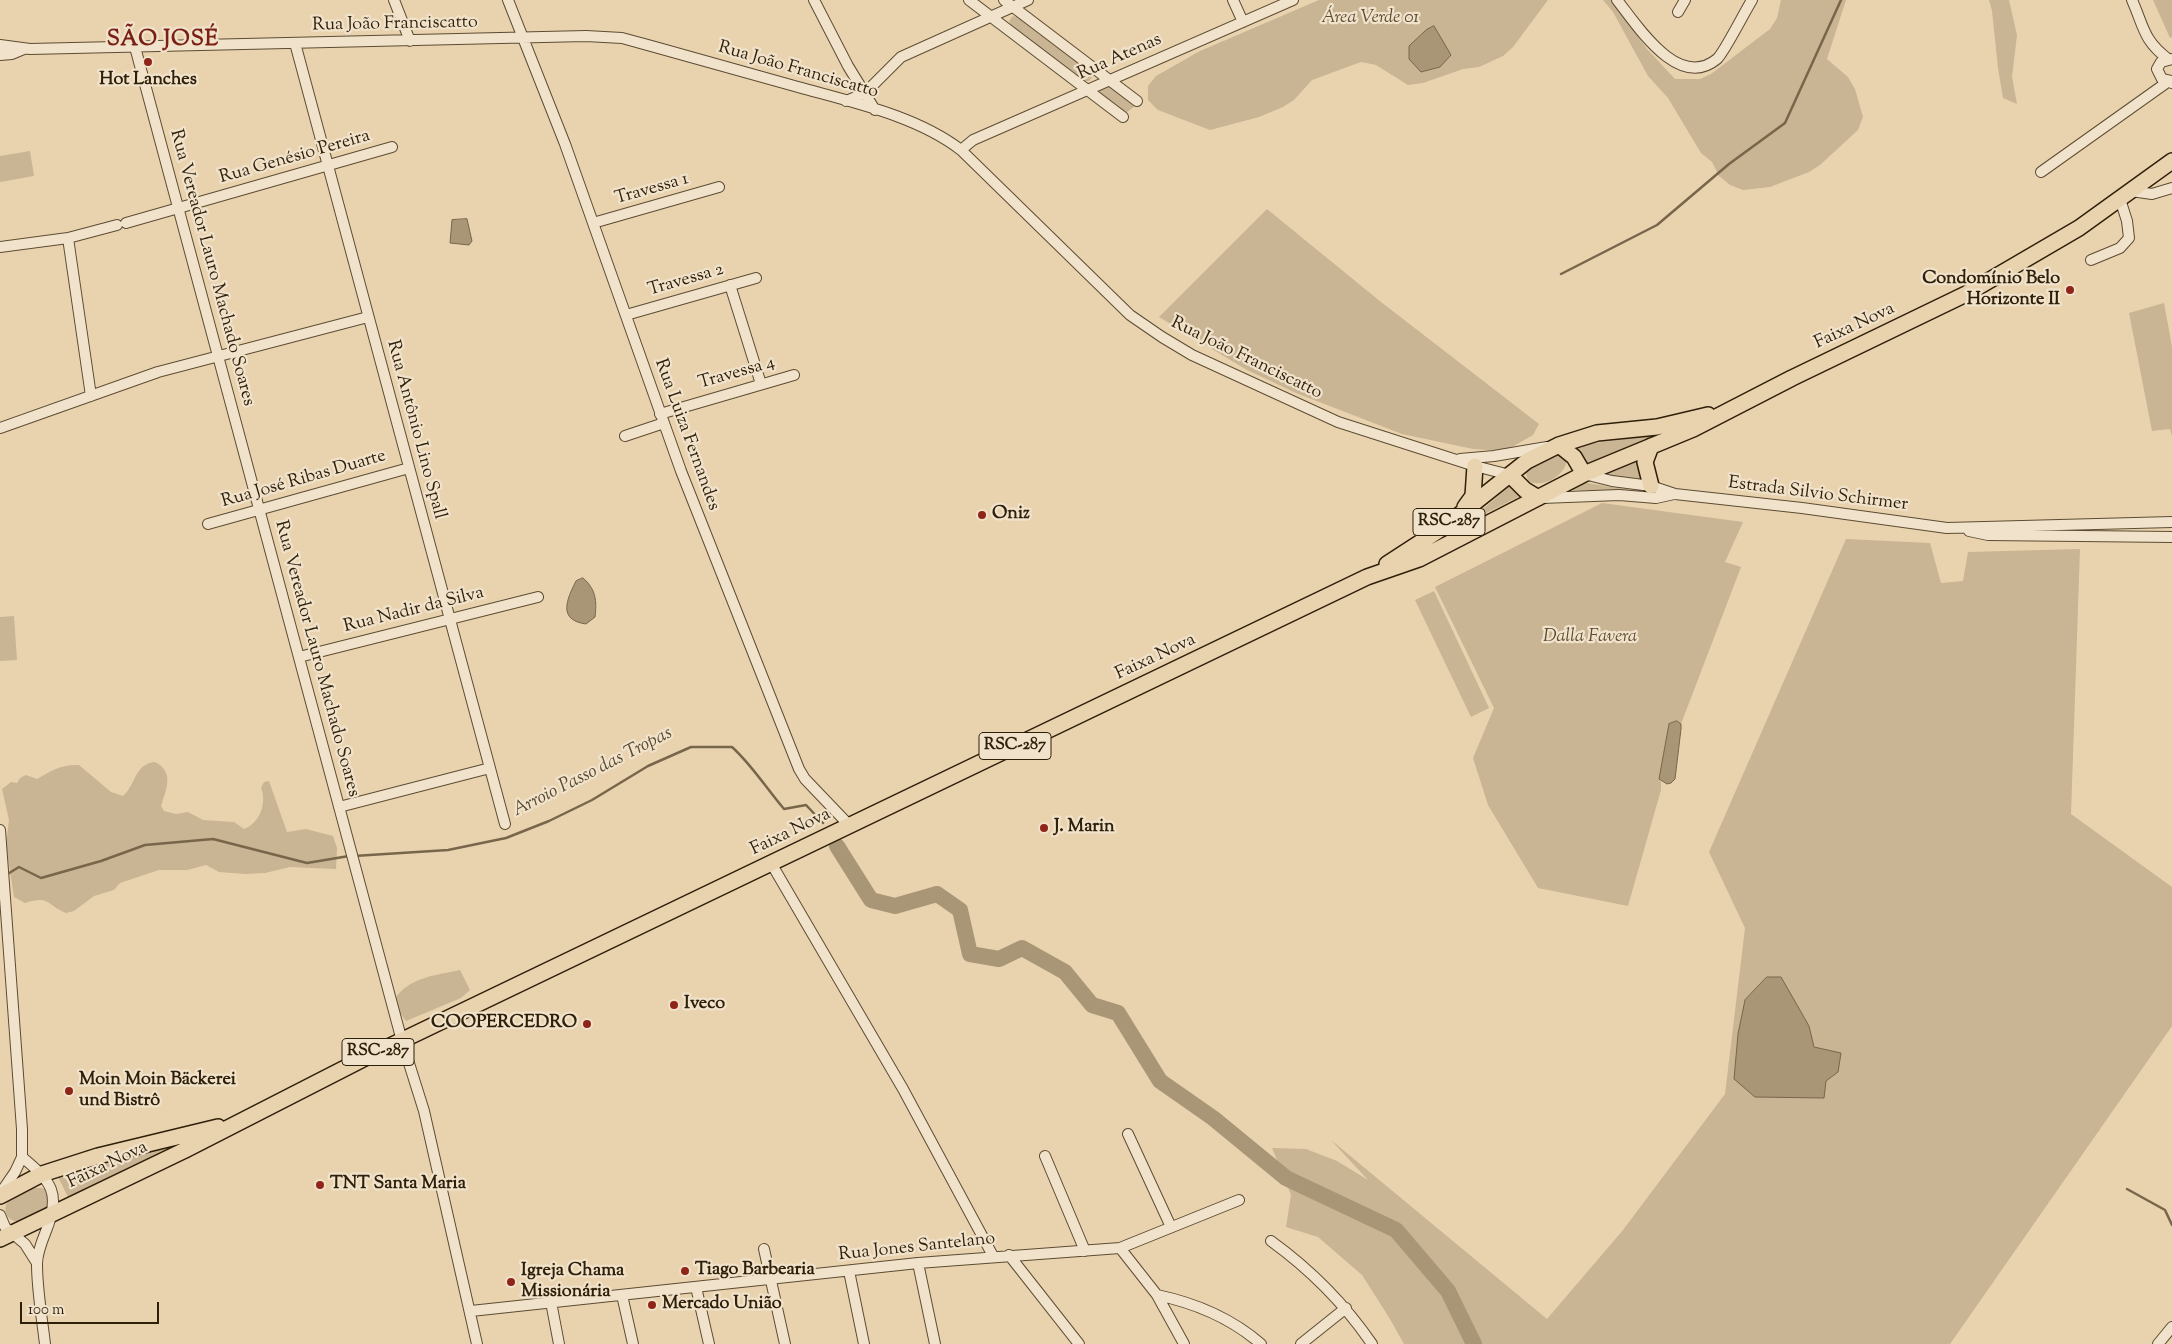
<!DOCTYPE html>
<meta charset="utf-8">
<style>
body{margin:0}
#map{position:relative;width:2172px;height:1344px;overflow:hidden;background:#e9d3af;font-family:"Sorts Mill Goudy",serif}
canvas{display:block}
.scale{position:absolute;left:20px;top:1302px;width:139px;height:22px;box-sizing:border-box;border:2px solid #2e1f09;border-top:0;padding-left:6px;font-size:15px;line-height:18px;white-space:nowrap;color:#2e1f09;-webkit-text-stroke:4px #f1e2cb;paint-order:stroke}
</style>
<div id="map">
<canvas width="2172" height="1344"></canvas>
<div class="scale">100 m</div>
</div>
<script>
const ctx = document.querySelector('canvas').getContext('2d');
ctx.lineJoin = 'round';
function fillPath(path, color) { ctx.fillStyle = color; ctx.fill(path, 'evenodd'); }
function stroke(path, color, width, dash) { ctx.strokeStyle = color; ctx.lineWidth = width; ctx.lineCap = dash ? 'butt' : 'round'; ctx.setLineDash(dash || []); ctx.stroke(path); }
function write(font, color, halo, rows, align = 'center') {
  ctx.font = font + ' "Sorts Mill Goudy",serif'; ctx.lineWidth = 4.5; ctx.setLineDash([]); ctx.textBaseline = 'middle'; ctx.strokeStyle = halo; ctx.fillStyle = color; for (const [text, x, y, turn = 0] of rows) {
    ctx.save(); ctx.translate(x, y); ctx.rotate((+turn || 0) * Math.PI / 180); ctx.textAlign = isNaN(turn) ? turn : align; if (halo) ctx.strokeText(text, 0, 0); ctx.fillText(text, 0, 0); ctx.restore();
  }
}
fillPath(new Path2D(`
 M1319,0h229l-35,47 -10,9 -24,11 -16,2 -40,14 -15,2 -32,-20 -15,-3 -49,18 -18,20 -11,7 -24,10 -49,13 -52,-20 -10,-10v-14l8,-10 44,-25z
 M1603,0h8l2,2 34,47 28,30h25l11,-5 59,-45 7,-11 4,-18h65l-19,59 21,18 7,12 8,28 -5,13 -38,35 -11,7 -39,15 -27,3 -13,-5 -11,-9 -7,-14 -11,-9 -33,-55 -20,-22 -35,-64z
 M1989,0h20l8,35 -5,42 5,27 -14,-6 -5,-30 -6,-57z
 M2153,0h19v37l-2,1z
 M1013,16l10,3 69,53v5l-3,4h-4l-73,-54 -3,-6z
 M1105,86h3l28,19 -10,8 -25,-17 -1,-5z
 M30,151l4,25 -34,6v-26z
 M1267,209l114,93 158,122 -6,11 -28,16 -32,-2 -71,-15 -106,-41 -49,-23 -88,-53z
 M2164,303l8,44v89l-2,-7 -18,2 -23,-118z
 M1657,435l-71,29 -14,-18z
 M1556,453l7,2 4,4c-1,16 -23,30 -39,22l-2,-8 3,-6z
 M1641,457l3,24 -44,-6z
 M1582,482l53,9 -69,-1z
 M1512,484l10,11 -79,40 40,-26z
 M1602,503l141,19 -18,40 16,5 -60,157 -5,-3 -17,58 2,3v8l-33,116 -90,-18 -50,-83 -15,-47 21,-50 -59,-121z
 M1846,539l84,4 11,40 22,-2 5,-29 112,-3 -9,265 101,73v139l-222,318h-546l-14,-25 -28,-44 -44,-38 -32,-10 5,-32 -19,-47 34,1 31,12 31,19 -37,-40 216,179 76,-89 102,-136 20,-166 -36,-76z
 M1434,591l55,117 -18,9 -56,-117z
 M14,616l3,44 -17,1v-44z
 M155,762c20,10 11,28 6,44l3,5 12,3 12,-2 15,8 31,2 10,7c16,-6 23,-26 17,-41l3,-6 5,-1 18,51 19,-3 27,7 4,12 -1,21 -46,-2 -25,6 -20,1 -26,-2 -13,-7 -19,5h-28l-39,13 -6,7 -20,6 -20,15 -8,2c-20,-8 -16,-18 -41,-10l-11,-6 -8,-52 3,-25 -7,-31 9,-7 6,1 3,-5 6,-3 11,4c14,-8 24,-15 42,-14l32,27 12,4c13,-11 11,-32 32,-34z
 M460,970l10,20 -9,8 -55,23 -6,-8 -4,-16c15,-20 41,-22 64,-27z
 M199,1135l-131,62 -11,-22z
 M31,1188h11l5,3 4,12c-8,9 -23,19 -35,18 -11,-1 -14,-15 -6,-22 5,-5 14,-8 21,-11z`), '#c9b493');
const water = new Path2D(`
 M1434,26l17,29 -11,12 -19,5 -12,-13v-13l17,-16z
 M467,219l5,22 -3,4 -19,-2 2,-23z
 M583,578c13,11 14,23 12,39l-9,7c-29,-4 -19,-25 -10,-43z
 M1677,721l4,3v5l-6,50 -4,4 -4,1 -8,-5 10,-55z
 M1767,977h14l28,49 5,21 27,6 -3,19 -12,9 -2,17 -69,-1 -21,-18 4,-45 7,-34z`);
fillPath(water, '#a99677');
stroke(water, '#78664b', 1);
stroke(new Path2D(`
 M1561,274l96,-49 72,-61 56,-41 56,-123
 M354,856l94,-6 58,-12 43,-17 43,-21 56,-34 43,-19h41c20,18 34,41 52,62l22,-4 17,18
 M6,875l13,-8 22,11 60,-17 44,-16 68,-6 94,24 42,-7
 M2127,1189l38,21 7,15`), '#78664b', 2.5);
stroke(new Path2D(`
 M837,846l34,54 24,6 42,-12 23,16 10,44 29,5 23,-11 43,24 27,33 26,8 42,68 53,37 73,60 110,52 52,61 26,53`), '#a99677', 16);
const minor = new Path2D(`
 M394,0l16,41
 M508,0l57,144 116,327 118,298 6,10 44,46
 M814,0l34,66 27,44
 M969,0l154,117
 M1004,0l133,101
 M1233,0l10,22
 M1617,0c20,25 61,91 100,59 7,-6 28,-48 35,-59
 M2132,0c12,27 11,40 36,59
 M1678,12l7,-12
 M295,43l210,781
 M0,45l30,4 556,-13 36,2c59,16 118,33 176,49 54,15 119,29 163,63l169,165 32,22 30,18 146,67 137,44 35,9
 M135,47l267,994 22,70 53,233
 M0,55l12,-1 12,-5
 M2172,59l-11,3 -4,7 5,10 10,2
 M846,101l19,-8 36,-36 127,-57
 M961,150l12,-10 320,-140
 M2041,172l128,-91 3,2
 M2131,191l21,3 20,-6
 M126,223l266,-76
 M593,223l126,-36
 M68,238l23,158
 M0,247l68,-9 49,-13
 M2091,260l29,-12 9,-10 -2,-17 -7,-22
 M730,285l31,99
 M626,315l130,-37
 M660,414l134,-39
 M0,428l158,-56 210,-55
 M625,436l39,-13
 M1460,459l34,-3 53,-9
 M1584,474l28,7 39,5 24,8 127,14 145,20 225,-6
 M1542,498l77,-3 37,3 18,-4
 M208,524l201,-56
 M1969,531l19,4 184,2
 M299,657l239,-60
 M339,807l151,-39
 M0,830l22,299v28l-7,15 -15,22
 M771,863l132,226 90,167
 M1128,1134l43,93
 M1045,1156l40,95
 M22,1157c30,25 39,36 24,74 -4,10 -9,22 -9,33 0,26 5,54 8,80
 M0,1215l5,12 20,17 12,19
 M1271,1241c40,29 73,62 101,103
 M1120,1248l37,47 27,49
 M764,1249l21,95
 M1009,1255l70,89
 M918,1263l17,81
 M849,1271l15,73
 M696,1287l13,57
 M622,1295l11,49
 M1157,1295c38,8 74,23 104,49
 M551,1302l8,42
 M471,1311l447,-48 202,-15 119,-48
 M1301,1344l45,-36
 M2158,1344l14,-17`);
const highway = new Path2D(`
 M1559,445l15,12 10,17
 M1510,475l15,15 13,8
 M1651,486l-6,-24 6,-16
 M1465,507l8,-11 2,-30
 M1387,564l57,-37 83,-66 32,-16 38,-12 60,-6 51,-12
 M0,1196l42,-22 56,-18 120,-29
 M0,1239l183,-88 178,-91 1006,-483 52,-18 165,-85 109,-45 99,-51 174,-84 113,-66 93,-67`);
stroke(minor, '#5d4c32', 12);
stroke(highway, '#2e1f09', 18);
stroke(minor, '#f1e2cb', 10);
stroke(highway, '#e9d3af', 15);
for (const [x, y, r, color] of [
 [148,62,5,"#8f2418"],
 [2070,290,5,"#8f2418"],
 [982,515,5,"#8f2418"],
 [1044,828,5,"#8f2418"],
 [674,1005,5,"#8f2418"],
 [587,1024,5,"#8f2418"],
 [69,1091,5,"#8f2418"],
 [320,1185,5,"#8f2418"],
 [685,1271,5,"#8f2418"],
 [511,1282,5,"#8f2418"],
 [652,1305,5,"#8f2418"]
]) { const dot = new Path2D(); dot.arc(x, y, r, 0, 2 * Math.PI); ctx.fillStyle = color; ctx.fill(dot); stroke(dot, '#f1e2cb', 2); }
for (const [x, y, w] of [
 [1449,522,72],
 [1015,746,72],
 [378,1052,72]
]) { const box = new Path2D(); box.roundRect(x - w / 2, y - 13.5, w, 27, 4); ctx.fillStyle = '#f1e2cb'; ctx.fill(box); stroke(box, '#2e1f09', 1); }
write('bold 16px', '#2e1f09', null, [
 ["RSC-287",1449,522],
 ["RSC-287",1015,746],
 ["RSC-287",378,1052]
]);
write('italic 18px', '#5c4c32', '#f1e2cb', [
 ["Área Verde 01",1370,19],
 ["Dalla Favera",1590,638]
]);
write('18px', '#2e1f09', '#f1e2cb', [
 ["Rua João Franciscatto",395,25,-1],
 ["Rua Atenas",1120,58,-24],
 ["Rua João Franciscatto",798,71,16],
 ["Rua Genésio Pereira",295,158,-16],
 ["Travessa 1",652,190,-16],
 ["Rua Vereador Lauro Machado Soares",211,268,75],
 ["Travessa 2",686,281,-16],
 ["Faixa Nova",1855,327,-25],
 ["Rua João Franciscatto",1246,359,26],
 ["Travessa 4",737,374,-16],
 ["Rua Antônio Lino Spall",415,430,75],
 ["Rua Luiza Fernandes",686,435,70],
 ["Rua José Ribas Duarte",304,480,-16],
 ["Estrada Silvio Schirmer",1818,495,7],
 ["Rua Nadir da Silva",414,611,-14],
 ["Faixa Nova",1156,658,-25],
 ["Rua Vereador Lauro Machado Soares",316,659,75],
 ["Faixa Nova",791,833,-26],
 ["Faixa Nova",108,1166,-26],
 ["Rua Jones Santelano",917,1248,-6]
]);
write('bold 18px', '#2e1f09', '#f1e2cb', [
 ["Hot Lanches",148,81,"center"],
 ["Condomínio Belo",2060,280,"right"],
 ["Horizonte II",2060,301,"right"],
 ["Oniz",992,515],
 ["J. Marin",1054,828],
 ["Iveco",684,1005],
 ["COOPERCEDRO",577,1024,"right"],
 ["Moin Moin Bäckerei",79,1081],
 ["und Bistrô",79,1102],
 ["TNT Santa Maria",330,1185],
 ["Tiago Barbearia",695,1271],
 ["Igreja Chama",521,1272],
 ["Missionária",521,1293],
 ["Mercado União",662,1305]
], 'left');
write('italic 19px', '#594930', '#f1e2cb', [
 ["Arroio Passo das Tropas",593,773,-27]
]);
ctx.letterSpacing = '1px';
write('bold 22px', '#7a1f14', '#f1e2cb', [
 ["SÃO JOSÉ",163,41]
]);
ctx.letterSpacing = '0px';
</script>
